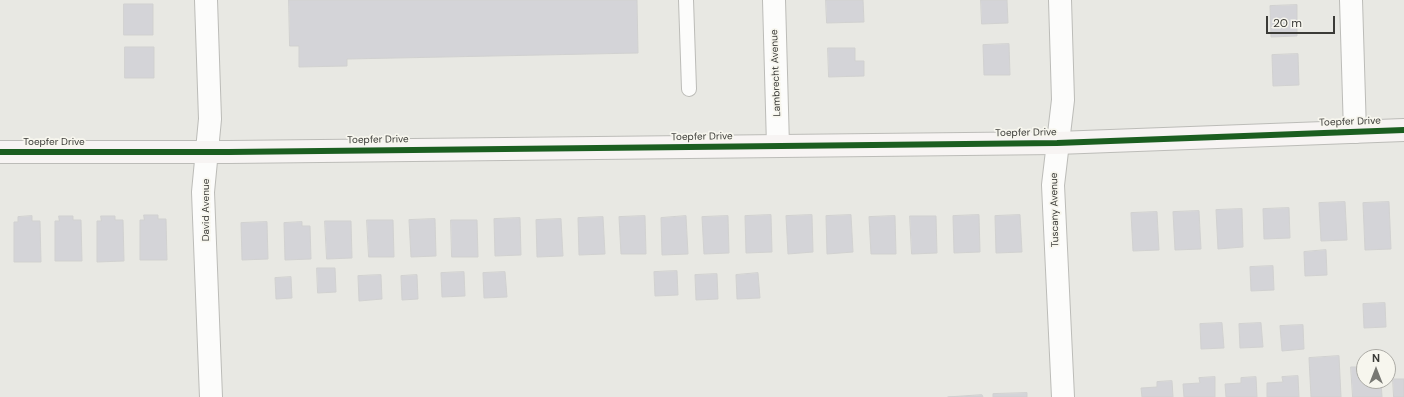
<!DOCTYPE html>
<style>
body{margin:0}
#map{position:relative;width:1404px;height:397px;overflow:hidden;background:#e8e8e3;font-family:"DM Sans",sans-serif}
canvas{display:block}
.north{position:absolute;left:1356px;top:349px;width:40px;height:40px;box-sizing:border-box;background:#f7f6ee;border:1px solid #acaba5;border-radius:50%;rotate:0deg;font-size:11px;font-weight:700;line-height:16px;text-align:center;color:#3b3b37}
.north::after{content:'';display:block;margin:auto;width:14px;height:18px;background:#787873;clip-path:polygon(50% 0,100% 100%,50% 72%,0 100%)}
.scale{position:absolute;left:1266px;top:16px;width:69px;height:18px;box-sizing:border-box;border:2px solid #3b3b37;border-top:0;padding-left:5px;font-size:12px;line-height:14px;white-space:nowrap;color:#3b3b37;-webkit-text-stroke:3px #f7f6ee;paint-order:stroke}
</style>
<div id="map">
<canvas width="1404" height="397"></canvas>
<div class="north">N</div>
<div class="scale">20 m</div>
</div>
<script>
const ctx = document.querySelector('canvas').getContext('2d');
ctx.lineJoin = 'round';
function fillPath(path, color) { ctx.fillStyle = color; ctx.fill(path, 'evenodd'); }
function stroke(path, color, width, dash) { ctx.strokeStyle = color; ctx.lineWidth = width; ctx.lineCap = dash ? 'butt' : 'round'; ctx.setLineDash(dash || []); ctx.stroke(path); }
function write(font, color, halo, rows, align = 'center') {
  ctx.font = font + ' "DM Sans",sans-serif'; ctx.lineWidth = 3.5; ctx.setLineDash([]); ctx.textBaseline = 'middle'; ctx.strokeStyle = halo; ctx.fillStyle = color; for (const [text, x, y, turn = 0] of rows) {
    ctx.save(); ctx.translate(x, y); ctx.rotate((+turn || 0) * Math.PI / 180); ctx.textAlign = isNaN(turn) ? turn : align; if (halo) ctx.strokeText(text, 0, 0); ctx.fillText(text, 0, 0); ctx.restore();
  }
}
const building = new Path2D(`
 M289,0h348l1,53 -291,6v7l-48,1v-21h-9z
 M826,0h37l1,22 -37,1z
 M981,0h26l1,23 -26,1z
 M124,4h29v31h-29z
 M1297,5v31l-26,1 -1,-31z
 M1009,44l1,31h-26l-1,-30z
 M125,47h29v31h-29z
 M828,48h27v13h9v15l-35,1z
 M1298,54l1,31 -26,1 -1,-31z
 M1345,202l2,38 -26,1 -2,-38z
 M1389,202l2,47 -26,1 -2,-47z
 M1289,208l1,30 -26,1 -1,-30z
 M1242,209l1,38 -25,2 -2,-39z
 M1199,211l2,38 -26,1 -2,-38z
 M1157,212l2,38 -26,1 -2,-38z
 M144,215h14v4h8l1,41h-27v-40h4z
 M771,215l1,37 -26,1 -1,-37z
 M812,215l1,37 -25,2 -2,-38z
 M851,215l2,37 -26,2 -1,-38z
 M979,215l1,37 -26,1 -1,-37z
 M1020,215l2,37 -26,1 -1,-37z
 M32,216v5h8l1,41h-27v-40h4v-5z
 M59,216h14v4h8l1,41h-27v-40h4z
 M101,216h14v4h8l1,41 -27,1v-41h4z
 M645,216l1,38h-25l-2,-37z
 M686,216l2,38 -26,1 -1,-37z
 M728,216l1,37 -25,1 -2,-37z
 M895,216l1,38h-25l-2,-37z
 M910,216h26l1,37 -25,1z
 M603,217l2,37 -26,1 -1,-37z
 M520,218l1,37 -26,1 -1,-37z
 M435,219l1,37 -25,1 -2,-37z
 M561,219l2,37 -26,1 -1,-37z
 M367,220h26l1,37h-25z
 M451,220h26l1,37h-26z
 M325,221h26l1,37 -25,1z
 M267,222l1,37 -26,1 -1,-37z
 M302,222v4h8l1,33 -26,1 -1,-37z
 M1326,250l1,25 -22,1 -1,-24z
 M1273,266l1,24 -23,1 -1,-24z
 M317,268h18l1,24 -18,1z
 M677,271l1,24 -23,1 -1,-24z
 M464,272l1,24 -23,1 -1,-24z
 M505,272l2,25 -23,1 -1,-25z
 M758,273l2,25 -23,1 -1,-24z
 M717,274l1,25 -22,1 -1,-25z
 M381,275l1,24 -23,2 -1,-25z
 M417,275l1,24 -16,1 -1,-24z
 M291,277l1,21 -16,1 -1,-21z
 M1385,303l1,24 -22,1 -1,-24z
 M1222,323l2,25 -23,1 -1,-25z
 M1261,323l2,24 -23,1 -1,-24z
 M1303,325l1,24 -22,2 -2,-25z
 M1339,356l2,41h-30l-2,-39z
 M1351,367h13v14h17l1,16h-29z
 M1298,376l1,21h-32v-14l16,-1 -1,-5z
 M1215,377v20h-31l-1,-13 17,-1 -1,-5z
 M1256,377l1,20h-31l-1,-13 16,-1v-5z
 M1393,379h11v18h-10z
 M1172,381l1,16h-31l-1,-9 16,-1v-5z
 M1027,393v4h-34v-3z
 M982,395l1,2h-35z`);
fillPath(building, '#d4d4d8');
stroke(building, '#d1d1d0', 1);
const lane = new Path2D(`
 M686,0l3,89`);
const street = new Path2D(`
 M206,0l4,119 -7,73 8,205
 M774,0l4,146
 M1060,0l3,100 -10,85 10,212
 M1351,0l4,132`);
const secondary = new Path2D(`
 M0,152h229l828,-9 347,-13`);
stroke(lane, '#bcbcb8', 16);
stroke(street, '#bcbcb8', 24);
stroke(secondary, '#bcbcb8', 24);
stroke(lane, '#fcfcfb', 14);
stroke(street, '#fcfcfb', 22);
stroke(secondary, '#f7f4f3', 22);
stroke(new Path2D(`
 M0,152h229l828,-9 347,-13`), '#1b5e20', 6);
write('10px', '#3b3b37', '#f7f6ee', [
 ["Lambrecht Avenue",776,73,-92],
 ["Toepfer Drive",1350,122,-2],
 ["Toepfer Drive",1026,133,-1],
 ["Toepfer Drive",702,137,-1],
 ["Toepfer Drive",378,140,-1],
 ["Toepfer Drive",54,142],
 ["David Avenue",206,210,-90],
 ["Tuscany Avenue",1055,210,-91]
]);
</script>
